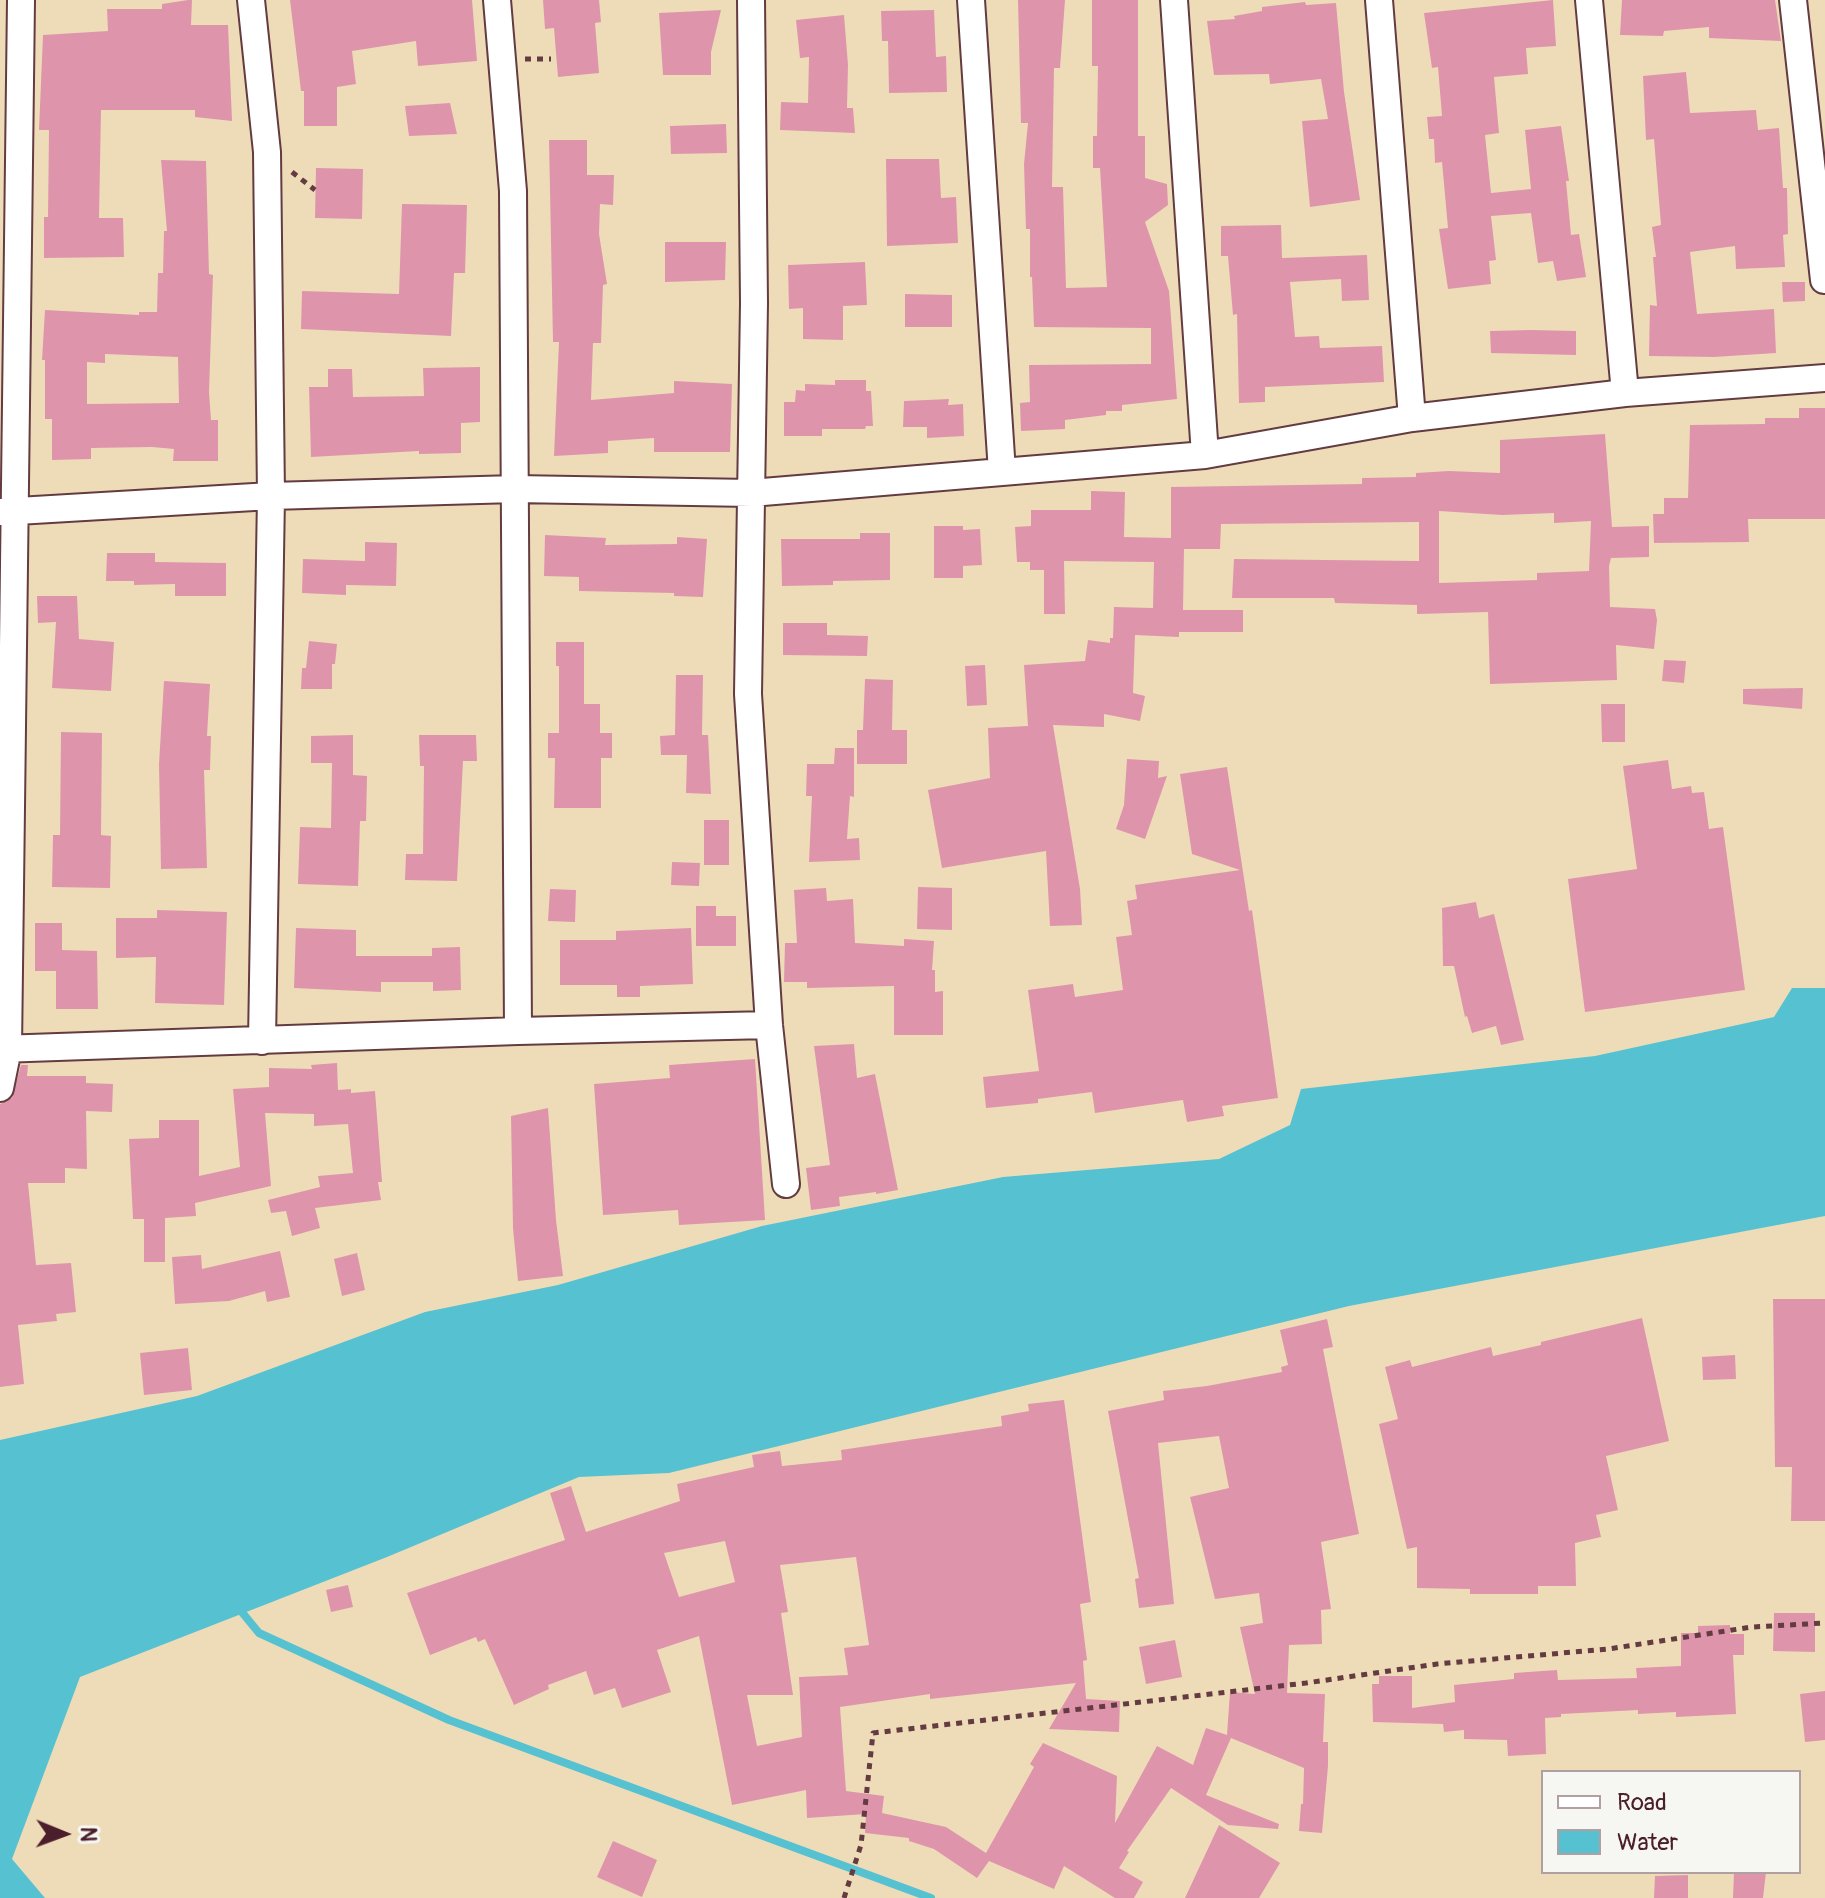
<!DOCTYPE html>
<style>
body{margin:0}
#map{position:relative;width:1825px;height:1898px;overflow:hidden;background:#eedcb9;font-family:Pangolin,sans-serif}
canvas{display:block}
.legend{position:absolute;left:1541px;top:1770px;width:260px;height:104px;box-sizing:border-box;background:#f6f6f2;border:2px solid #b1a0a2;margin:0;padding:10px 14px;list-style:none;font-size:24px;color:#4a1f2b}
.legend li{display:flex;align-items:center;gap:16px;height:40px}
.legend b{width:40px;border:2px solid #b1a0a2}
.north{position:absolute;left:24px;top:1794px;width:80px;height:80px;-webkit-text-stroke:6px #f6f6f2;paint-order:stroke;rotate:91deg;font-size:22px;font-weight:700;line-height:32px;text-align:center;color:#4a1f2b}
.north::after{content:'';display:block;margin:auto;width:28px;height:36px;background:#4a1f2b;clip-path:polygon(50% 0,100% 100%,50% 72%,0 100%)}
</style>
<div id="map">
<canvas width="1825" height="1898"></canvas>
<ul class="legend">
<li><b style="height:10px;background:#fff"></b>Road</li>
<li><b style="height:22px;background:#56c2d1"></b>Water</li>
</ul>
<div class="north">N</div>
</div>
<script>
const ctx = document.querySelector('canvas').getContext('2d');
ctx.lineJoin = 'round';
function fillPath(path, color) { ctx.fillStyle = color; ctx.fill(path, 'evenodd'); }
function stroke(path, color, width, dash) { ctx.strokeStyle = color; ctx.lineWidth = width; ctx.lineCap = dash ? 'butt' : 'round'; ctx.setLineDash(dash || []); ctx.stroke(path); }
fillPath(new Path2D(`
 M1792,988h33v228l-476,90 -680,167 -90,4 -192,80 -307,120 -68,182 33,39h-45v-458l197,-44 228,-84 133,-27 204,-59 241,-49 216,-18 71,-34 11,-36 294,-33 179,-39z`), '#56c2d1');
stroke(new Path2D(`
 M236,1605l23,28 190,87 482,178`), '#56c2d1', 8);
fillPath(new Path2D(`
 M188,0h4l-1,25h37l4,96 -37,-4v-7h-94l-2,108h24l1,39 -80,1v-41h4l1,-87h-10l4,-95 65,-4 -1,-22h55v-5z
 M290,0h182l5,61 -59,5 -2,-25 -64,10 4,33 -19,3v39h-33v-35h-3z
 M543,0h56l2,22 -6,1 4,50 -41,4 -4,-49 -9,1z
 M1018,0h47l-5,68h-6l-2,119h11l3,101 41,-1 -7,-119h-7v-32h4l1,-70h-6v-66h46v136h7v42l22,6 1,21 -23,17 24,69 8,108 -55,6v6h-16v4l-41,5v9l-44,2 -1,-28 10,-1 -1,-37 122,-1v-36l-117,-1 -2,-50h-2v-48h-4l-2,-65 4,-41h-7z
 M1553,0l3,46 -30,2 2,26 -34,3 5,56 -14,2 6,58 40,-4 -6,-59 36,-4 8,55h-3l5,54 8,-1 7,43 -29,4 -4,-20 -15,2 -7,-50 -40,3 5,44 -7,1 2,23 -43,5 -9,-60 9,-1 -6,-66 -7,1 -1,-24h-5l-2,-22 15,-1 -4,-49 -6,1 -8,-55z
 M1622,0h153l6,41 -72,-3v-11l-45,4 -1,5 -43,-1z
 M1305,2l1,3 30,-2 8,89 16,108 -50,7 -8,-86 26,-2 -7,-40 -51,5 -1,-10 -55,1 -7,-54 28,-2 -1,-3 28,-5v-4z
 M721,10l-10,42v23h-48l-4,-62z
 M934,10l2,47 10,-1 1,36 -58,1 -1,-52h-6l-1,-30z
 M844,15l4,50 -1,43h6l2,25 -75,-3 1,-28 27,1 1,-46 -9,1 -4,-38z
 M1686,72l4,41 66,-3 2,20 21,-2 4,60h4l1,46 -5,1 2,32 -49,2 -1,-23 -45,6 7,62 77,-5 2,44 -62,4 -65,-1 1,-51 7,1 -4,-49h3l-4,-30 9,-2 -7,-86 -8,1 -3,-64z
 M450,103l7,31 -48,2 -4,-30z
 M726,124l1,29 -56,1 -1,-28z
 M549,140h38v35h27l-1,30 -13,-1 -1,30 8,50 -4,1 -2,58h-8l-2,57 83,-7v-12l58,3 -2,68h-76v-14l-46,3v12l-54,3 5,-114h-6z
 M886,159h53l2,39 15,-1 2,46 -71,3z
 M161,160l45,1 3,113 4,1 -4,117 2,28h7v41h-45l1,-12 -22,-2 -61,1v11l-39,1v-41h-7v-59h-3l3,-50 94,5v-3h18l1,-39h5l1,-42h3zM105,354l73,3 1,46 -92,1v-42l18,1z
 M316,168l47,1 -1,50 -47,-1z
 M402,204l65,1 -2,68h-11l-3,63 -150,-7 1,-38 97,3z
 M1281,225l1,33 85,-3 2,45 -27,1 -1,-22 -51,3 5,55 24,-1 1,12 62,-2 2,36 -119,5v15l-26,1 -2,-89 -4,1 -5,-59h-7v-30z
 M665,242h61l-1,38 -60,2z
 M865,262l2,43 -24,1v34l-40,-1v-31l-14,1 -1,-44z
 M1782,282h23v19l-22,1z
 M905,294l47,1v32h-47z
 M1531,330l45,1v24l-85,-2 -1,-22z
 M480,367v55l-19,1v30l-42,1v-3l-108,6 -2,-70h19v-18h24l1,28 71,-1 -1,-28z
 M835,380h31v11h5l2,35h-7l-1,3h-43v7h-38v-34h11l1,-12 9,1v-7l30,1z
 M949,399l-1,6 15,-1 1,32 -37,2v-11h-24l1,-26z
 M1799,408h26v111h-77l1,23 -95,1 -1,-29h11v-16h24l2,-73 75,-1v-6h34z
 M1605,434l7,93 37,-1v31l-38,1 -2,8 1,41 45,2 2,11 -3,29 -38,-4 1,35 -127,4 -2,-72 -71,2v-9l-82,-2 -1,-5h-102l2,-39 185,2v-39l-198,2 -1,25h-36l-1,61h60v22h-64v5l-44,-2 -2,58 12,3 -5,25 -36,-7v13l-51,-2 27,164 2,36 -32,1 -4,-75 -104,17 -14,-78 62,-12 -2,-50 40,-2 -4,-61 61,-4 3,-21 22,3v-5h3l1,-31 39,1 1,-46 -90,-1 1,53h-21v-44h-14v-8h-13l-2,-35 16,-1v-16h60v-19l34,1 -1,45 47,1v-51l191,-3v-6l54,-1v-4l33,-2 51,2v-33zM1439,511l63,4 52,-2v10l37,-2 -2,50 -52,2v7l-98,3z
 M934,526h29v4l17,-1 2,36 -19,1v12h-29z
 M860,533h30v47l-57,1v4l-51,1 -1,-47h79z
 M545,535l61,3 -1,7 72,-1v-7l30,2 -4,58 -29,-1v-3l-95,-2v-14l-35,-1z
 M365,542l32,1 -1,43 -50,-1v10l-44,-2 1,-34 62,2z
 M107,553h48v9l71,1v33h-51v-12l-41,1v-4h-28z
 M37,596h40l2,43 35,3 -3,49 -59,-3 4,-66 -18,1z
 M783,623h44v12l41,1 -1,20 -84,-1z
 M309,641l28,3 -2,20h-3v25h-31l1,-21h4z
 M556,642h28v62h16v29h12v25h-11v50h-47l1,-50h-7v-25h11v-67h-3z
 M1664,660l22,1 -2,22 -22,-2z
 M985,665l2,40 -20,1 -2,-40z
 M676,675h27l-1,60h6l3,59 -25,-1 1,-38h-26l-1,-19 15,-1z
 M865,679l28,1 -1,50h15v34h-50v-34h6z
 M164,681l46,3 -3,52h4l-1,34h-6l3,98 -46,1 -2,-105z
 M1803,688l-1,21 -59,-5v-15z
 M1601,704h24v38h-23z
 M61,732l41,1 -1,102 10,1 -1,52 -58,-1 1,-52h7z
 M353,735v40l14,1 -1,45h-6l-2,65 -60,-2 2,-57 31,1 1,-65h-21v-27z
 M419,735h57l1,26h-14l-6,120 -52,-1 1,-26h17l1,-88h-4z
 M835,748h19v49l-4,-1 -3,43 12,-1 1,22 -51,2 3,-66h-6l1,-32h27z
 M1127,759l32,2 -1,17 9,-2 -22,63 -29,-10 8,-24z
 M1668,760l4,29 19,-3 1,7 12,-1 5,37 14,-2 22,163 -160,22 -17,-133 69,-10 -14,-103z
 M1227,767l22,144 3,-1 26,188 -56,8 2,10 -37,6 -4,-22 -88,13 -3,-21 -54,7v4l-52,5 -3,-31 56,-6 -11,-81 45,-6 2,13 48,-7 -7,-53 16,-2 -5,-34 10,-2 -2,-14 105,-15 -48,-16 -12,-80z
 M704,820h25v45h-25z
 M672,862l28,1 -1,23 -28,-1z
 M918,887l34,1v42l-35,-1z
 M826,888l1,13 26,-2 2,44 49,3v-7l30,2 -2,29h3v22l8,-1v44h-49v-49l-87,2v-6h-23l1,-39h12l-3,-53z
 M550,889l26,1 -1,32 -27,-1z
 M1476,902l3,16 15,-4 30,126 -23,5 -5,-19 -24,7 -5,-17 -2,1 -11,-51h-11l-1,-58z
 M696,906h20v10h20v30h-40z
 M157,910l70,2 -3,93 -69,-2 1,-46 -40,1v-40h41z
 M35,923h27v27l35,1 1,58h-42v-38h-21z
 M296,928l60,2v26h76v-8l28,-1 1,43 -28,1v-9h-52v10l-87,-4z
 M691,928l2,56 -53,2v11h-23v-12h-57v-45h56v-9z
 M854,1044l3,34 18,-4 23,116 -22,4v-2l-37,5 1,9 -29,4 -5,-42 24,-3 -16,-119z
 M755,1059l10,161 -86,5 -1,-15 -75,5 -9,-131 76,-6 -1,-13z
 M337,1063l1,27 13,-1v4l24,-2 7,91h-4l3,18 -66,8 5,20 -28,8 -6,-25 -15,2 -3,-13 52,-13 -2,-11 35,-3 -5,-49 -34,2v-12l-49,-1 6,73 -76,17 1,13 -31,2v44h-21v-43h-11l-4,-80 30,-1v-18h40v56l41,-9 -7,-78 36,-2v-19l43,1 -1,-4z
 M21,1065h7l-1,11h59v7l27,1 -1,28 -26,-1 1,58 -22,-1v15h-37l8,82 35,-2 5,49 -20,2 1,7 -39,4 6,59 -24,3v-283l12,-6z
 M548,1108l8,112 7,56 -45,5 -5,-53 -2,-112z
 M280,1251l10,46 -23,5 -2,-11 -36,10 -54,3 -3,-47 29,-2 1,14z
 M357,1253l8,37 -23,6 -8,-37z
 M1773,1299h52v222h-34l1,-54h-17z
 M1642,1318l27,123 -63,15 12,54 -22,5 5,22 -26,6 1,43h-38v8h-68v-5l-53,-1v-41l-10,2 -28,-125 19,-5 -13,-52 25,-7 2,7 79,-20 2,9 48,-11v-3z
 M1327,1319l6,28 -10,2 36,185 -38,8 10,67 -10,1 1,34 -33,1 -2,48 38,1 -2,48h5v24l-6,67 -23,-2 2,-27h2l1,-36 -73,-30 -25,57 73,29 -1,5 -50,-4 -57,-37 -44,63 2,1 -10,16 24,14 -9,16h-19l-51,-32 -10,23 -65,-28 -12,17 -43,-29 -25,-8v-3l-44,-5 1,-19 -59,4 -1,-28 -74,15 -33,-169 -42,14 14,42 -49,16 -7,-20 -21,7 -8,-24 -38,14 1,4 -35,16 -29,-66 -7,3 -2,-5 -46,18 -23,-62 158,-53 -15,-47 21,-7 15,46 94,-31 -3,-17 77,-17 -2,-12 28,-4 2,15 60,-6 -1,-10 161,-24 -1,-10 28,-5 -1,-7 36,-4 27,202 -11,2 7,56 -4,1 3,38 34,2 -1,31 -70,-3 27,-46 -146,16v-5l-90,13 6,84 38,5 -2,17 64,14 40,26 48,-86 -4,-3 13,-21 74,33 -2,47 42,-77 36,19 13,-37 21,7 3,-43 25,2 -15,-67 23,-4 -4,-30 -44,6 -25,-102 39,-9 -10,-52 -61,7 16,161 -35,4 -4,-29 4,-1 -31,-167 56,-11 -1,-9 44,-5 75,-14 -1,-5 7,-2 -8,-35zM725,1541l10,41 -56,15 -15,-44zM856,1557l13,88 -25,3 4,27 -49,2 3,60 -45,9 -10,-51h46l-12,-82 7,-1 -8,-47z
 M188,1348l4,42 -48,5 -4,-42z
 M1735,1355l1,24 -33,1 -1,-23z
 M348,1585l5,22 -22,5 -5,-22z
 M1774,1613h41v39l-42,-1z
 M1730,1625v9h14v21h-11l3,59 -60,3v-5l-38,2v-4l-77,4v3l-16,1 1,36 -38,2 -1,-16 -43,-1v-9l-20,2 -1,-8 -70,-2 -1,-38h7v-8h33v32l43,-6 -1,-17 60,-6v-6l43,-3 1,10 79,-2 -1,-10 45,-2v-33h17v-7z
 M1175,1640l7,37 -36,7 -7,-37z
 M1825,1691v49l-20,2 -5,-48z
 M1219,1825l61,38 -21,35h-74z
 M613,1841l44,19 -15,37 -45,-20z
 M1734,1872h32l-3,26h-30z
 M1688,1875v23h-34l1,-22z`), '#de95ac');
const street = new Path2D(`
 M251,0l16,152 4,344 -9,545
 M497,0l16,191 5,840
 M751,0l3,303 -6,391 21,331 17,159
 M971,0l31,472
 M1174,0l31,455
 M1379,0l33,418
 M1589,0l36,393
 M1793,0l31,280
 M0,512l271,-16 244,-7 236,4 454,-38 207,-37 213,-25 200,-15
 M0,1049l518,-18 251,-6
 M0,1088l8,-39 13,-1049`);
stroke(street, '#633b40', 30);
stroke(new Path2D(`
 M525,59h26
 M292,172l23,18
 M844,1898l17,-53 12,-112 433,-50 131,-19 171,-15 144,-22 73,-4`), '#633b40', 5, [6, 6]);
stroke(street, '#fff', 26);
</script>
